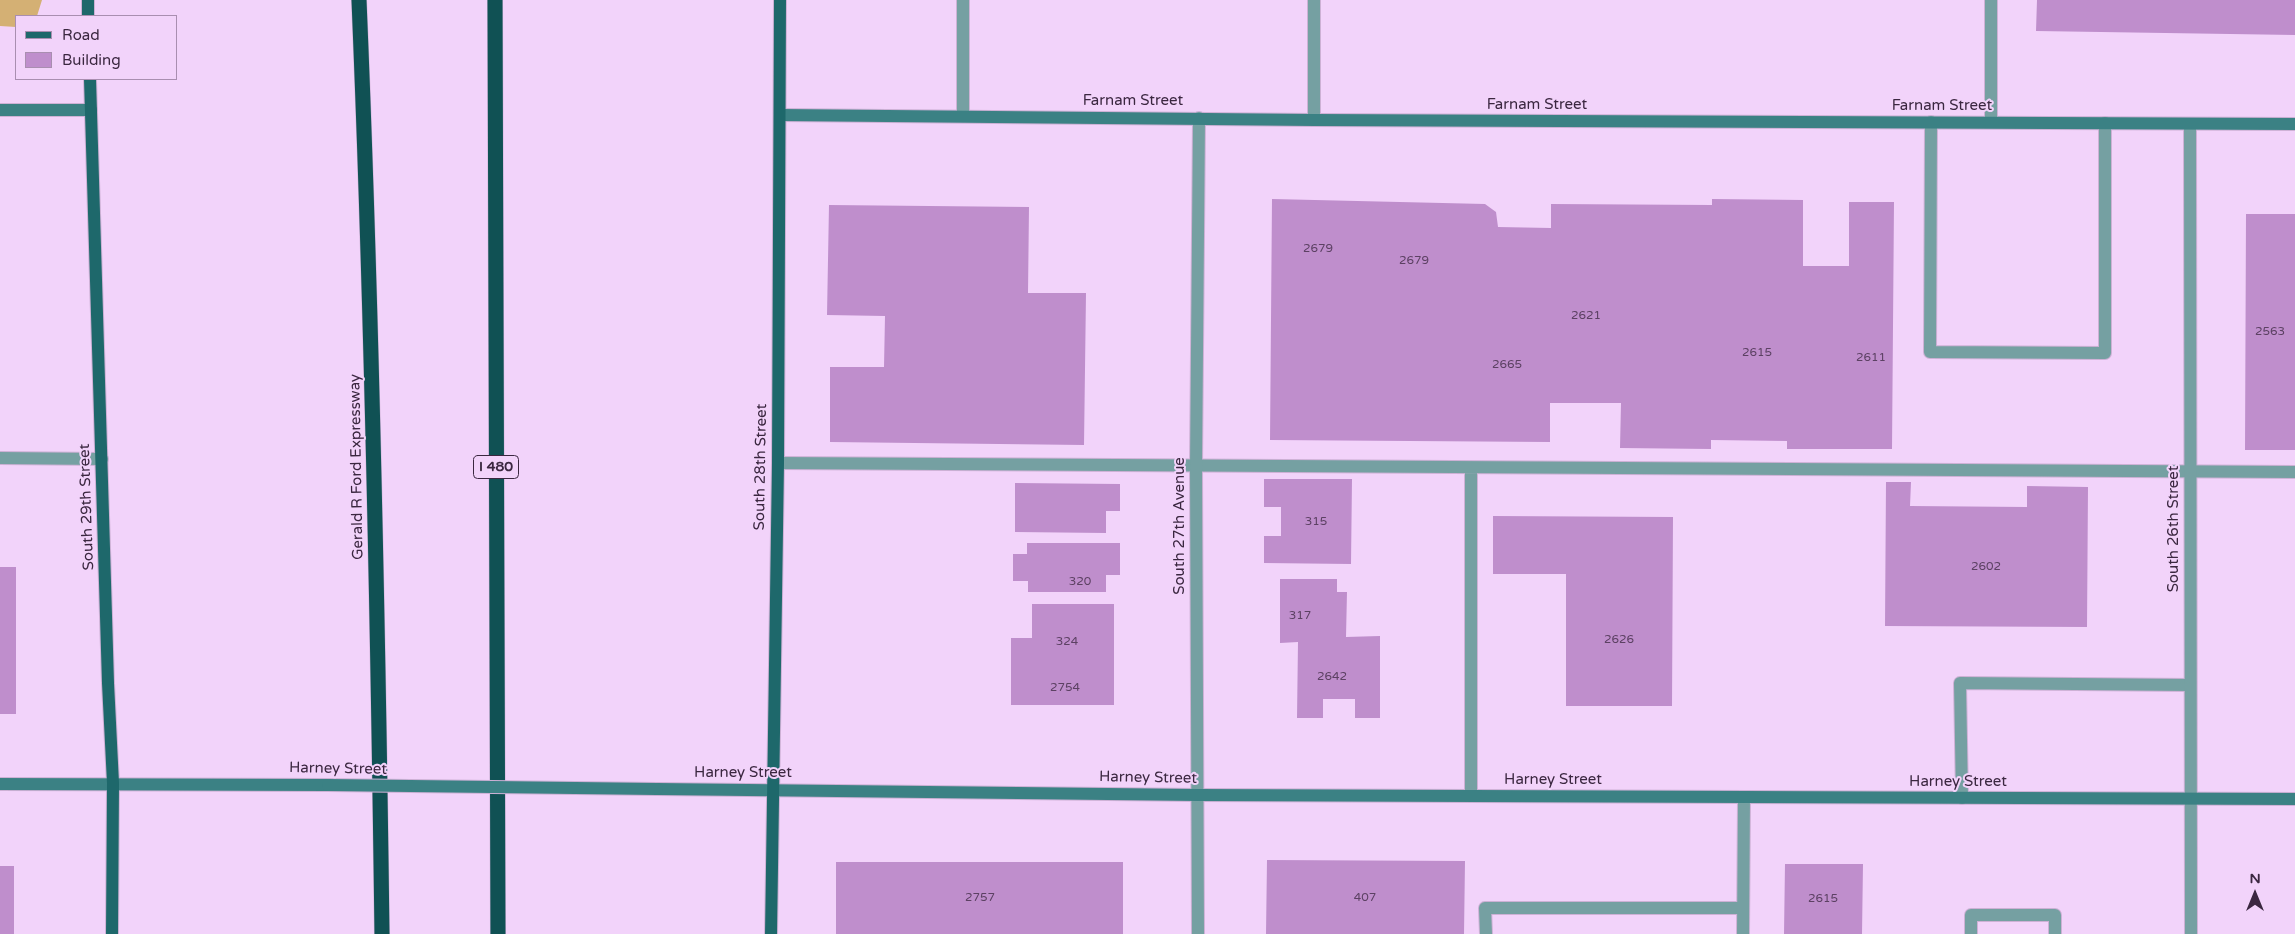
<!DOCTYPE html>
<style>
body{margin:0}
#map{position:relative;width:2295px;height:934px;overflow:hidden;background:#f2d3fa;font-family:"Varela Round",sans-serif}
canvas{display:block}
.legend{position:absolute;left:15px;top:15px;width:162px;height:65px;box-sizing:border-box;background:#f2d3fa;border:1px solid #a98eb0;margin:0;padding:6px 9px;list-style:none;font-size:15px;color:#3b2740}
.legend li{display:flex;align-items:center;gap:10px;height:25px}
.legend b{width:25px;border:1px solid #a98eb0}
.north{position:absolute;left:2230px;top:869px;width:50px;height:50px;-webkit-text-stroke:4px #f2d3fa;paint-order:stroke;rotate:0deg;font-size:14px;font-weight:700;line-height:20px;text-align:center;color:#3b2740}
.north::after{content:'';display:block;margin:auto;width:18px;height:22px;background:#3b2740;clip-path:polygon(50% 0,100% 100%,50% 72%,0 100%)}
</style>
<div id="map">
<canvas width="2295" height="934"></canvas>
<ul class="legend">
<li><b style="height:6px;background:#1e686b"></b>Road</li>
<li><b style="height:14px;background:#bf8ecc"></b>Building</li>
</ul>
<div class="north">N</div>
</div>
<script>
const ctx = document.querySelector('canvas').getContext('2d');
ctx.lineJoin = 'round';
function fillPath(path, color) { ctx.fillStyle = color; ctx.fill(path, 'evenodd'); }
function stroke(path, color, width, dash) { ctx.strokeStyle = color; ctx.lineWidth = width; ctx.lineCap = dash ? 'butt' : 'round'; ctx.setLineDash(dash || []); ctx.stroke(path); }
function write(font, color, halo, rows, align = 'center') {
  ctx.font = font + ' "Varela Round",sans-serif'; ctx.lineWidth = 4; ctx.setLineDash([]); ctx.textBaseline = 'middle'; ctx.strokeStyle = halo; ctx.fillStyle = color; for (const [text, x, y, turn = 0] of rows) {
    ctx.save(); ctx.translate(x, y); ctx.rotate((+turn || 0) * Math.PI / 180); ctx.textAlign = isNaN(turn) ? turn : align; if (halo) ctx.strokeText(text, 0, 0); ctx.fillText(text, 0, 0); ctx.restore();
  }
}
fillPath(new Path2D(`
 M0,0h42l-5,16h-21v11l-16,-1z`), '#d4b074');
fillPath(new Path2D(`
 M2037,0h258v35l-259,-4z
 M1272,199l213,5 11,8 2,15 53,1v-24l161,1v-6l91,1v66h46v-64h45l-2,247h-105v-8l-76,-1v9l-91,-1 1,-45h-71v39l-280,-2z
 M829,205l200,2 -1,86h58l-2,152 -254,-3v-75h54l1,-51 -58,-1z
 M2246,214h49v236h-50z
 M1264,479h88l-1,85 -87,-1v-27h17v-29h-17z
 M1886,482h25l-1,24 117,1v-21l61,1 -1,140 -202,-1z
 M1015,483l105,1v27h-14v22l-91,-1z
 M1493,516l180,1 -1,189h-106v-132h-73z
 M1027,543h93v32h-14v17h-78v-11h-15v-27h14z
 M0,567h16v147h-16z
 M1280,579h57v13h10l-1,45 34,-1v82h-25v-19h-32v19h-26l1,-76 -18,1z
 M1032,604h82v101h-103v-67h21z
 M1267,860l198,1 -1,73h-198z
 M836,862h287v72h-287z
 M1785,864h78l-1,70h-78z
 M0,866h14v68h-14z`), '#bf8ecc');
const lane = new Path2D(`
 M1314,0v120
 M1931,122l-1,230 175,1v-230
 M0,458l102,1
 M778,463l1517,9
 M1471,468v328
 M1962,798l-2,-115 230,2
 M1486,934l-1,-26h258
 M1743,934l1,-137
 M1971,934v-19h84v19`);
const street = new Path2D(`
 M963,116v-116
 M1991,122v-122
 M2190,124l1,810
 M1198,934l-2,-467 3,-349`);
const secondary = new Path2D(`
 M0,110h91
 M780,115l534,5 981,4
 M0,784l328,1
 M657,789l541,6 1097,4`);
const primary = new Path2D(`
 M88,0v16
 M90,79l18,604 5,100 -1,151
 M771,934l7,-471 2,-463`);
const highway = new Path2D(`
 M359,0c13,311 19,622 23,934
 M495,0l3,934`);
stroke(lane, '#cdb1d5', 14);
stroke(street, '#cdb1d5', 14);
stroke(secondary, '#cdb1d5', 14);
stroke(primary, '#cdb1d5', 14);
stroke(highway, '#cdb1d5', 16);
stroke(lane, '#75a0a2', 12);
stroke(street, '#75a0a2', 12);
stroke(secondary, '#3b8184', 12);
stroke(primary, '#1e686b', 12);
stroke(highway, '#105154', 15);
const secondaryBridge = new Path2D(`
 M328,785l329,4`);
stroke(secondaryBridge, '#cdb1d5', 14, []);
stroke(secondaryBridge, '#3b8184', 12);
write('12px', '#5c4163', null, [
 ["2679",1318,249],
 ["2679",1414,261],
 ["2621",1586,316],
 ["2563",2270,332],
 ["2615",1757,353],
 ["2611",1871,358],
 ["2665",1507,365],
 ["315",1316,522],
 ["2602",1986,567],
 ["320",1080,582],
 ["317",1300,616],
 ["2626",1619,640],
 ["324",1067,642],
 ["2642",1332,677],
 ["2754",1065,688],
 ["2757",980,898],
 ["407",1365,898],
 ["2615",1823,899]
]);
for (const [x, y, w] of [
 [496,467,45]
]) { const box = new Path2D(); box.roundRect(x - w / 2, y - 11.5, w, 23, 4); ctx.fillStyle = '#f2d3fa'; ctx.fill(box); stroke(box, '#3b2740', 1); }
write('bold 14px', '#3b2740', null, [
 ["I 480",496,467]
]);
write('15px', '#3b2740', '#f2d3fa', [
 ["Farnam Street",1133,101],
 ["Farnam Street",1537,105],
 ["Farnam Street",1942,106],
 ["Gerald R Ford Expressway",357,467,-91],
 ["South 28th Street",761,467,-89],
 ["South 29th Street",87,507,-92],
 ["South 27th Avenue",1180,526,-90],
 ["South 26th Street",2174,529,-90],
 ["Harney Street",338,769,1],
 ["Harney Street",743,773],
 ["Harney Street",1148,778,1],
 ["Harney Street",1553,780],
 ["Harney Street",1958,782]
]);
</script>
